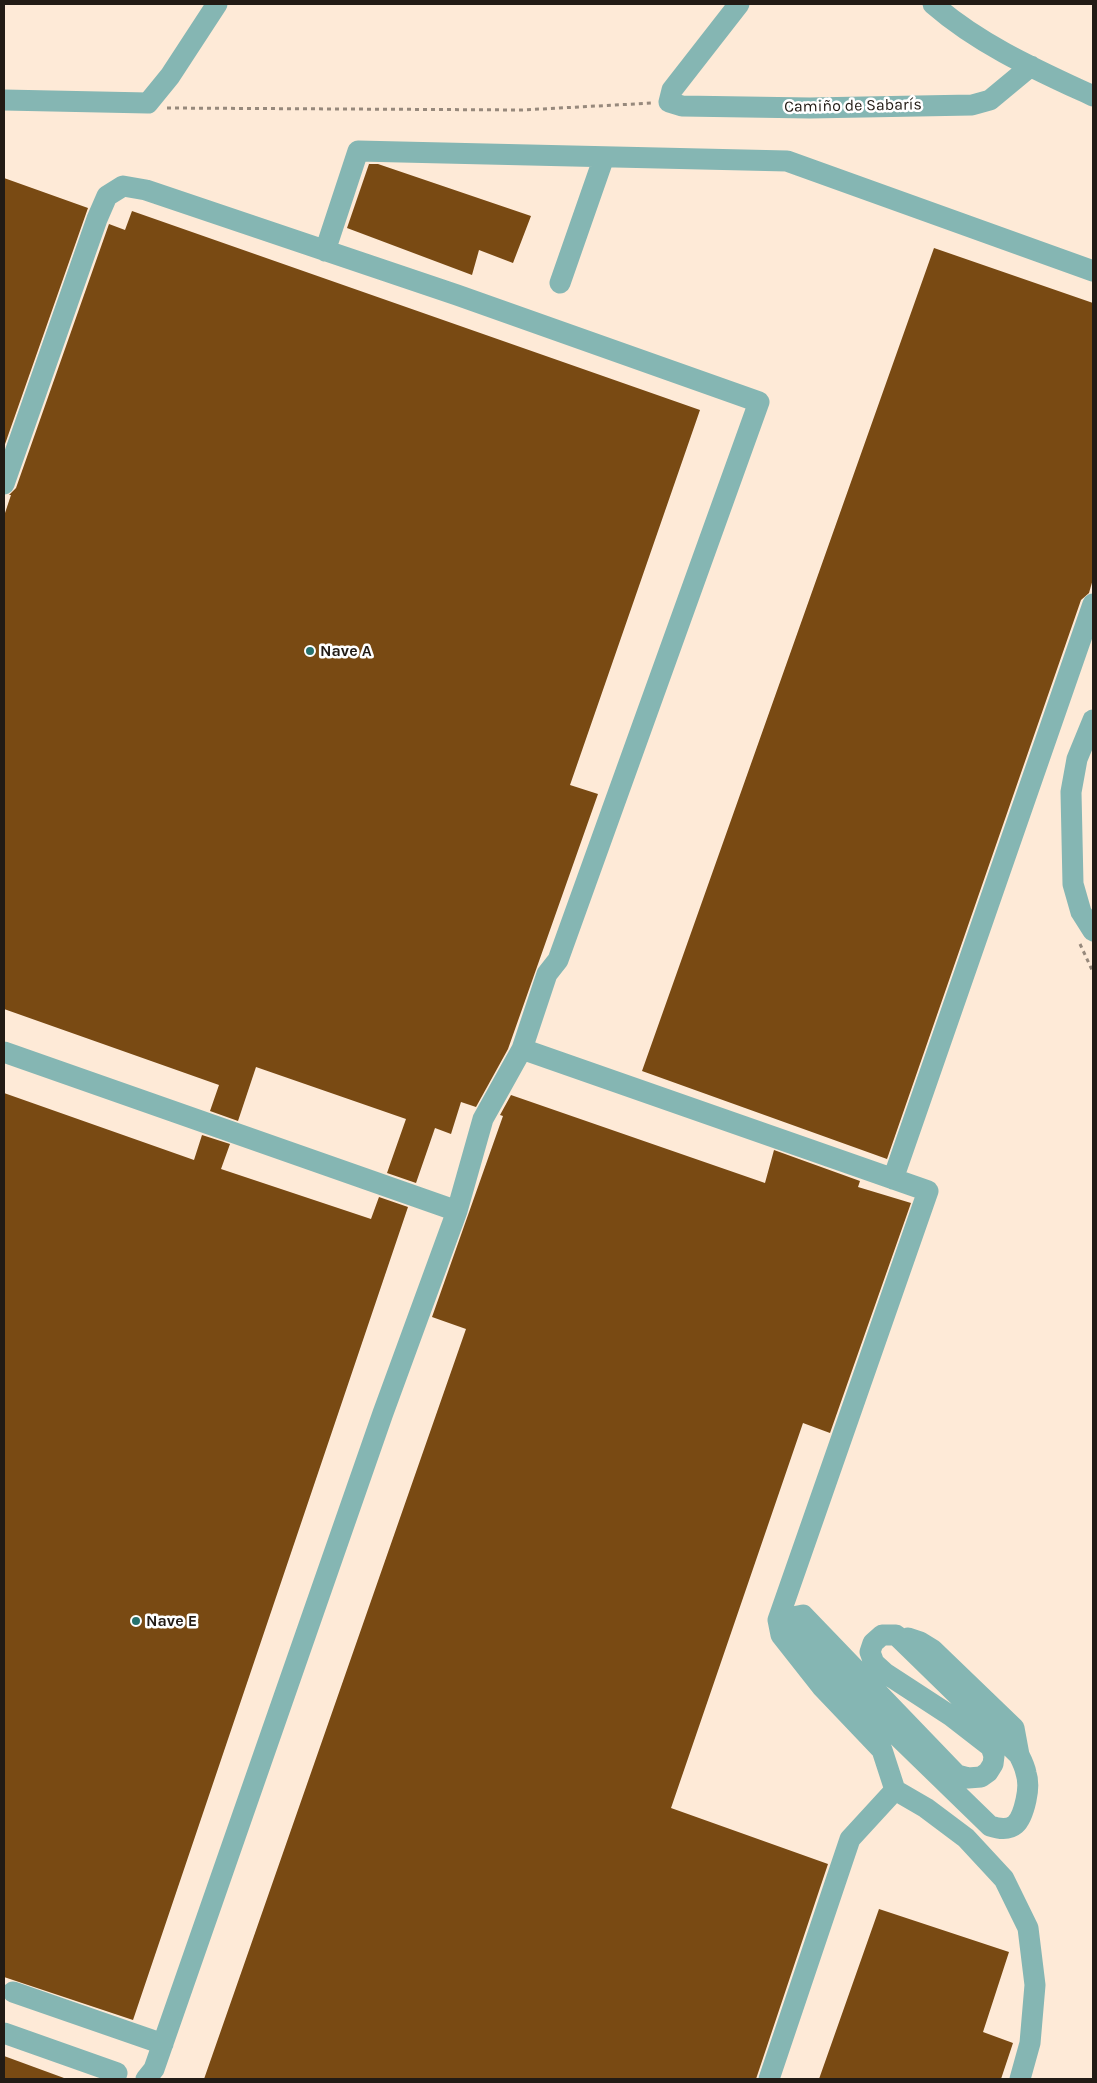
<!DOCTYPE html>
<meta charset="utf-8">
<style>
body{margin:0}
#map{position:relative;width:1097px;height:2083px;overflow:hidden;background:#feead7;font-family:Karla,sans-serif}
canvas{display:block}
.frame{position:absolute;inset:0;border:5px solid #221b15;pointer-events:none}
</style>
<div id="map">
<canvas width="1097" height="2083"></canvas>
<div class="frame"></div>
</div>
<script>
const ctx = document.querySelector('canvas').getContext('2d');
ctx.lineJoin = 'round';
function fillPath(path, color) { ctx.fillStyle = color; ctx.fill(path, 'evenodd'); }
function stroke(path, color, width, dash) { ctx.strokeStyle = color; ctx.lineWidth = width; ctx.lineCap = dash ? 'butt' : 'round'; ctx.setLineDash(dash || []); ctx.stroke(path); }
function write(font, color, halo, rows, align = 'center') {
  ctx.font = font + ' Karla,sans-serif'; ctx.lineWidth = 5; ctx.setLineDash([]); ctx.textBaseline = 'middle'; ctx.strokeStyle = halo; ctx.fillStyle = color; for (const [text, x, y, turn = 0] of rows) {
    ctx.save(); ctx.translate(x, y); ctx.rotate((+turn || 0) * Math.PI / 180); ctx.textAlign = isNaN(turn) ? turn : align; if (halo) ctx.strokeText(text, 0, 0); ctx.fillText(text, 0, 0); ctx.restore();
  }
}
fillPath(new Path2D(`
 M369,164h9l153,52 -18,47 -34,-13 -7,25 -125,-47z
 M4,178l84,30 -84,239z
 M132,211l568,199 -130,375 28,9 -90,255 -32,58 -15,-5 -10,32 -16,-6 -19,55 -29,-10 19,-54 -150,-52 -18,54 -28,-10 9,-26 -215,-76v-493l7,-21h-2l7,-7 93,-264 16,6z
 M934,248l159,55v276l-4,14 -8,7 -194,559 -245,-88z
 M4,1093l190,67 8,-25 28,9 -9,25 150,50 8,-22 29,10 -275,813 -129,-43z
 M511,1095l254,88 9,-33 86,31 -2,6 53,16 -81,230 -27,-10 -132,385 157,56 -72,215h-552l262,-750 -34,-12 71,-201 -3,-1z
 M879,1909l130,43 -26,80 30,11 -12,36h-182z
 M4,2056l60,22v1h-60z`), '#794a13');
stroke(new Path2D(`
 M167,108l355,2 131,-7
 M1080,944l13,28`), '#97897c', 3, [4, 4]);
stroke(new Path2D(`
 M739,4l-67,86 -3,12 13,4 128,2 162,-3 18,-5 41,-34
 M933,4c47,41 104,66 160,92
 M4,100l144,3 22,-27 47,-72
 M325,251l33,-100 429,10 306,110
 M560,283l44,-126
 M4,484l93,-265 10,-23 16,-10 23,4 311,105 302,107 -201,558 -11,14 -25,75 -39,70 -26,92 -74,202 -229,656 -8,10
 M1093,720l-16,39 -6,33 2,92 8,28 12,19
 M522,1049l406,142 -150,429 3,15 41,52 60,63 13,40 31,18 40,30 38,41 24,49 7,57 -5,58 -10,36
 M4,1052l453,159
 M893,1179l200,-575
 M803,1615l154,160 11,3 13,-1 7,-5 5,-8 1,-8 -3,-9 -40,-31 -66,-43 -11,-10 -4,-11 3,-9 9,-8h14l123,120c3,6 6,12 7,18 3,9 2,18 0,27 -5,23 -12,34 -36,26l-212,-206z
 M908,1638l12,4 13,8 81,78 5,27
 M13,1992l150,52
 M4,2033l113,40 -2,6
 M769,2079l81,-240 45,-49`), '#85b6b3', 21);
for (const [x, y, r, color] of [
 [310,651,5,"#26716d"],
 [136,1621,5,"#26716d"]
]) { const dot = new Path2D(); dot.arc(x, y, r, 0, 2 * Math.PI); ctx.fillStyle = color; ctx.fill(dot); stroke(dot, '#fff', 2); }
write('16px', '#221b15', '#fff', [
 ["Camiño de Sabarís",853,106,-1]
]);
write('bold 16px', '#221b15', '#fff', [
 ["Nave A",320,651],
 ["Nave E",146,1621]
], 'left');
</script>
